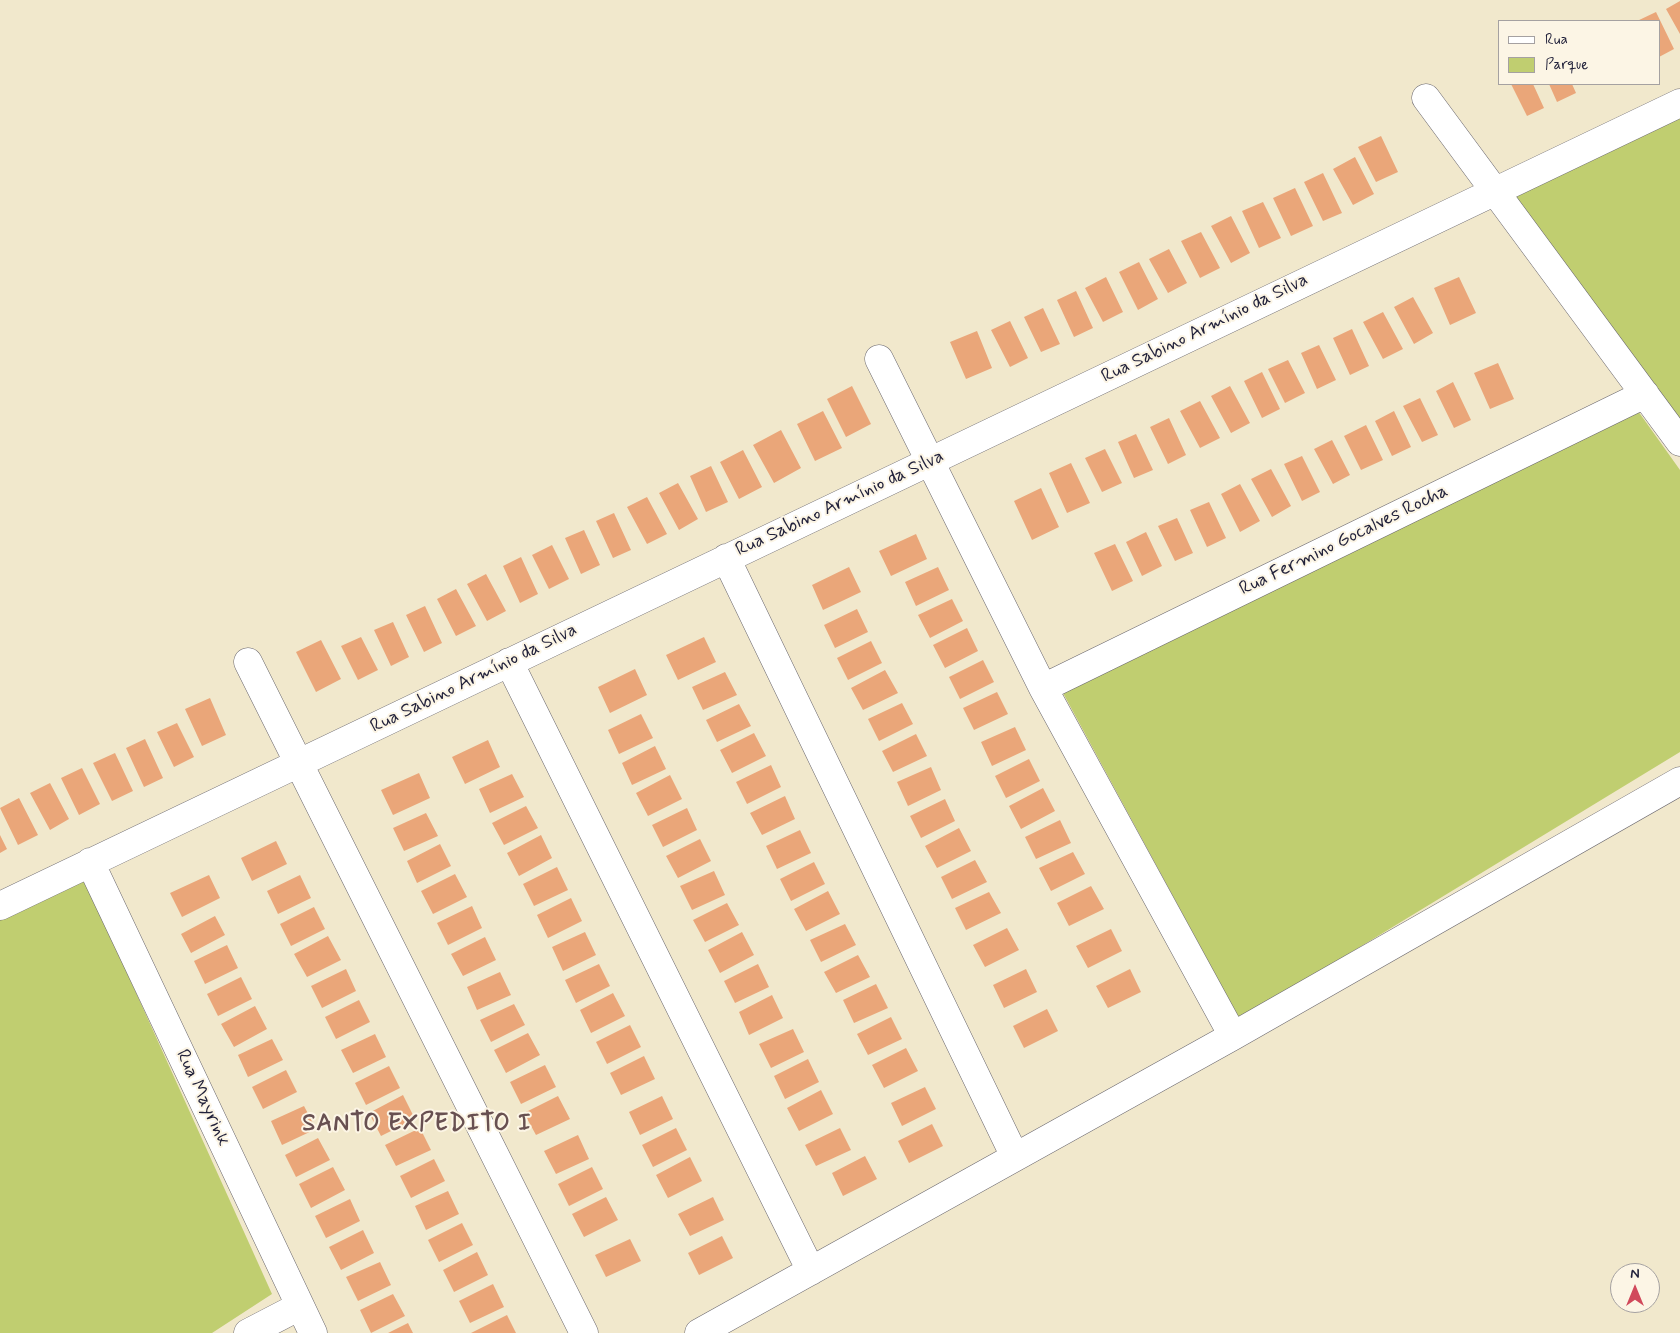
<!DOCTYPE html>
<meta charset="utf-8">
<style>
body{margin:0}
#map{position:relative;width:1680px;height:1333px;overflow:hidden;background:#f1e8cc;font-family:Mynerve,sans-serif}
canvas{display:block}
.legend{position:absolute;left:1498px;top:20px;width:162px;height:65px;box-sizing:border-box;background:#fcf5e5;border:1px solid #a5a1a1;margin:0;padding:6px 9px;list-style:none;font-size:15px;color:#22223b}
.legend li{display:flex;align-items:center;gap:10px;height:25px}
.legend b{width:25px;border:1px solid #a5a1a1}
.north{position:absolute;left:1610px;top:1263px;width:50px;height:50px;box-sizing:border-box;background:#fcf5e5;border:1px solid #a5a1a1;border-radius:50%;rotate:0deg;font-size:14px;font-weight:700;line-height:20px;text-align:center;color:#22223b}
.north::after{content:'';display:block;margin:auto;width:18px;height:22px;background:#d1495b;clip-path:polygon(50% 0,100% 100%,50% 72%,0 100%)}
</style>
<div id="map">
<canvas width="1680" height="1333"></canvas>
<ul class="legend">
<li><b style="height:6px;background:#fff"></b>Rua</li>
<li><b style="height:14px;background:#c0ce70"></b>Parque</li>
</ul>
<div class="north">N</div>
</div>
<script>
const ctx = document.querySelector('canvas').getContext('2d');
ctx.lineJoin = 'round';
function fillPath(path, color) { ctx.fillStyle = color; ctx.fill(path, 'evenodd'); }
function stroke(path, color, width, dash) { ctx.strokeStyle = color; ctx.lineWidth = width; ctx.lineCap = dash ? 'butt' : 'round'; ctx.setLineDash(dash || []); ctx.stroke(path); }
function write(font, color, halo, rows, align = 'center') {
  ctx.font = font + ' Mynerve,sans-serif'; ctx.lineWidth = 4; ctx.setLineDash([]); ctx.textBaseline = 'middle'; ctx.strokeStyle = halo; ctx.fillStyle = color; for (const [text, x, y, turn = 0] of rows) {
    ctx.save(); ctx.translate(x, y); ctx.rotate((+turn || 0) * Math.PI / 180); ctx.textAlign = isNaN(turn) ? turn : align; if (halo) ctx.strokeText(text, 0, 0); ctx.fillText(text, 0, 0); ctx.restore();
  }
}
fillPath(new Path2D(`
 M1680,116v311l-172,-232z
 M1638,411l42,59v282l-440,268 -177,-327z
 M82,873l190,421 -60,39h-212v-422z`), '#c0ce70');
fillPath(new Path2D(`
 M1680,1v33l-14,-25z
 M1656,12l18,37 -15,8v-36h-22z
 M1511,84h22l11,24 -17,8z
 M1549,84h23l4,9 -19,9z
 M1381,136l17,36 -22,10 -18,-35z
 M1355,157l19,37 -21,11 -20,-36z
 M1323,173l19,40 -19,8 -19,-39z
 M1295,188l18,38 -22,10 -18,-38z
 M1263,202l18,36 -22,10 -17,-37z
 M1231,216l19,37 -19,10 -20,-37z
 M1201,232l19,36 -20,10 -19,-37z
 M1169,249l18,34 -19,10 -19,-34z
 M1139,262l19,37 -20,11 -19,-38z
 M1106,277l17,35 -20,10 -18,-34z
 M1459,277l17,36 -26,12 -16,-37z
 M1076,291l17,37 -19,9 -17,-37z
 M1413,297l20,36 -19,11 -20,-37z
 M1043,308l17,36 -19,8 -17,-35z
 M1383,312l20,37 -20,10 -20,-37z
 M1010,321l18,37 -18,9 -19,-37z
 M1352,329l17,37 -19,9 -17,-37z
 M977,331l15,37 -26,11 -16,-37z
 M1319,345l17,35 -19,9 -16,-36z
 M1288,360l17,33 -20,10 -17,-34z
 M1498,363l16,36 -24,10 -16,-36z
 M1262,372l18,37 -18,9 -18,-37z
 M1453,382l18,38 -17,8 -18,-37z
 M852,386l19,38 -25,13 -19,-38z
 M1230,386l20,37 -19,10 -20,-37z
 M1420,398l18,37 -16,7 -19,-36z
 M1200,401l20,37 -20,10 -20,-37z
 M823,411l19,37 -27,13 -18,-37z
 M1394,411l17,36 -19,9 -17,-35z
 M1169,418l17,37 -18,9 -18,-37z
 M1366,425l17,35 -22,10 -17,-34z
 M781,430l20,38 -27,15 -21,-38z
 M1136,434l17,36 -19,8 -16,-36z
 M1332,440l18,35 -17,9 -19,-35z
 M1105,449l17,34 -20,9 -17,-34z
 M743,450l19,37 -23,12 -19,-37z
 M1302,456l18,36 -18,9 -18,-37z
 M1071,463l19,40 -23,10 -18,-40z
 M711,466l17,36 -22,10 -16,-36z
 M1271,469l20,37 -19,11 -21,-38z
 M678,483l20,36 -19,11 -20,-37z
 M1240,484l20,37 -20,11 -19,-38z
 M1041,488l18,39 -27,13 -18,-39z
 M647,497l20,37 -20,10 -20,-37z
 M1209,502l17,36 -19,9 -17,-37z
 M614,513l17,37 -18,8 -17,-37z
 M1177,518l16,35 -18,8 -17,-35z
 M584,530l16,35 -19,9 -16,-36z
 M1146,532l16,34 -20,10 -16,-34z
 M916,534l11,25 -36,17 -12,-25z
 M1115,544l18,37 -21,10 -18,-38z
 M552,545l17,34 -20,10 -17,-34z
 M521,557l17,37 -18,9 -17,-37z
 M849,567l12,25 -38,18 -11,-25z
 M938,567l11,23 -33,16 -11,-24z
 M486,574l20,37 -19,10 -20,-37z
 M456,589l20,37 -20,10 -19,-37z
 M952,599l11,22 -33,17 -12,-23z
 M425,606l17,37 -18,9 -18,-37z
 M857,609l11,23 -33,16 -11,-23z
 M393,622l16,35 -18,9 -17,-36z
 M967,628l11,23 -33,17 -12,-23z
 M361,637l17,33 -20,10 -17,-34z
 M704,637l12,25 -38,18 -12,-25z
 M321,640l20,39 -25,13 -20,-40z
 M871,641l11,22 -34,17 -11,-22z
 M983,660l11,22 -34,17 -11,-22z
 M635,669l12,26 -37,18 -12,-26z
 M885,670l13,23 -35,17 -12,-22z
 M725,672l12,23 -34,15 -11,-23z
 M997,692l11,22 -34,16 -11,-22z
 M210,698l16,37 -24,11 -17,-37z
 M902,703l11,21 -34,17 -11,-22z
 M739,704l12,22 -34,16 -11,-22z
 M641,714l12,24 -34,16 -11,-24z
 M177,723l17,34 -20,10 -17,-35z
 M1015,727l11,23 -34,16 -11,-24z
 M754,733l12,23 -34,17 -12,-23z
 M916,734l11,22 -34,16 -11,-21z
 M145,739l18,39 -19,9 -18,-39z
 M488,740l12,27 -35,17 -13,-27z
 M655,746l11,23 -34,16 -10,-22z
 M115,753l18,38 -21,10 -19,-38z
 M1029,759l11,22 -34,17 -11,-22z
 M771,765l10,22 -34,17 -11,-22z
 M931,767l10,23 -33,16 -11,-24z
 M82,768l18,36 -21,11 -18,-37z
 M419,773l11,25 -37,17 -12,-25z
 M512,774l12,23 -34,16 -11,-24z
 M670,775l12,24 -34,17 -12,-23z
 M50,783l19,36 -19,11 -20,-37z
 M1043,788l12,23 -34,18 -12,-23z
 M785,796l10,23 -33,16 -12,-22z
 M19,798l19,37 -20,10 -18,-37z
 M945,799l10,22 -34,17 -11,-22z
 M526,806l12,22 -34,17 -12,-22z
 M687,808l10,22 -34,17 -11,-22z
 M426,813l12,23 -34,15 -11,-23z
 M1060,820l11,23 -35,16 -11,-22z
 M959,828l12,23 -34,17 -12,-22z
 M800,830l11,23 -34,16 -11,-23z
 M0,835l7,14 -7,4z
 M541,835l11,23 -33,18 -12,-23z
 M700,839l11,22 -33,17 -12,-22z
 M276,841l11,23 -35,17 -11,-23z
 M440,844l11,22 -34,17 -10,-22z
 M1073,852l12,22 -34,17 -12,-23z
 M975,860l12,22 -35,17 -11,-22z
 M814,862l11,22 -34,17 -11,-22z
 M557,867l11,23 -34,16 -11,-22z
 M714,871l11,24 -33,15 -12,-24z
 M455,874l12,23 -34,17 -12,-23z
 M209,875l11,23 -38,19 -12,-24z
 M300,875l11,23 -33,16 -11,-23z
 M1091,886l13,23 -35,17 -12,-23z
 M828,891l12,23 -34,17 -12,-22z
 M989,892l12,21 -35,17 -11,-22z
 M571,898l11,23 -34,17 -11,-23z
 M727,903l12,22 -34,17 -12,-22z
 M472,906l10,22 -34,17 -11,-22z
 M314,907l11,22 -34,17 -11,-22z
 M215,916l10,19 -34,18 -10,-19z
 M845,924l11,21 -35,17 -11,-22z
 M1007,928l12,22 -34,17 -12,-22z
 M1111,929l11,22 -34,17 -12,-22z
 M585,932l11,23 -33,16 -11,-24z
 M742,932l12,23 -34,18 -12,-23z
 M328,936l13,24 -34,17 -13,-23z
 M485,937l11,23 -33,16 -12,-22z
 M227,945l11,23 -33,16 -11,-23z
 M858,955l12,22 -34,16 -12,-21z
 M599,964l11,22 -34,17 -11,-23z
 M758,964l11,23 -34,16 -11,-22z
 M346,969l10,22 -34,17 -11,-22z
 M1026,969l11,23 -33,16 -11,-23z
 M1130,969l11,23 -33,16 -12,-22z
 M500,972l11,23 -34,15 -10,-23z
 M241,977l11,22 -34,17 -11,-22z
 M876,984l12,24 -34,15 -11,-23z
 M613,993l12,23 -34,17 -11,-23z
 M772,995l11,23 -34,17 -10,-23z
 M359,1000l11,22 -34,17 -11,-22z
 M514,1004l11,21 -34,17 -11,-22z
 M255,1006l12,23 -33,18 -13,-23z
 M1047,1009l11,22 -34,17 -11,-22z
 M891,1017l11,22 -34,16 -11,-21z
 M630,1025l11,22 -34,17 -11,-22z
 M793,1029l11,23 -33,16 -12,-24z
 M528,1033l12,22 -34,18 -12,-23z
 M375,1034l11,23 -33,16 -12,-23z
 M272,1039l11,21 -35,17 -10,-22z
 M906,1048l12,23 -34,17 -12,-23z
 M644,1056l11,23 -34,16 -11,-22z
 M808,1059l11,23 -34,17 -11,-23z
 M545,1065l11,22 -35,17 -11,-22z
 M389,1066l11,22 -34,17 -11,-22z
 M286,1070l11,22 -34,17 -11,-22z
 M925,1087l11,22 -34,17 -11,-23z
 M821,1090l12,24 -34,17 -12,-23z
 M403,1095l12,24 -34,17 -12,-23z
 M558,1096l12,23 -34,16 -12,-22z
 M662,1096l11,23 -33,16 -11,-23z
 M304,1106l12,23 -34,16 -11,-24z
 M932,1124l11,22 -34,17 -11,-22z
 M420,1128l11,22 -35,16 -11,-21z
 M676,1128l11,22 -34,17 -11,-22z
 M840,1128l11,22 -35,16 -11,-21z
 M578,1135l11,24 -33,15 -12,-23z
 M318,1138l12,22 -34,17 -11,-22z
 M865,1156l12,23 -34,17 -11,-23z
 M690,1157l12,24 -34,17 -12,-23z
 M434,1159l11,22 -34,17 -11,-22z
 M333,1167l12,23 -34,18 -12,-24z
 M592,1167l11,22 -34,17 -11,-22z
 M448,1191l11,23 -33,16 -11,-24z
 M606,1197l12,23 -34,17 -12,-23z
 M713,1197l11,23 -34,16 -12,-22z
 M350,1199l10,22 -34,17 -11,-22z
 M462,1223l11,22 -34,17 -11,-22z
 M363,1230l11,23 -33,17 -12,-23z
 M722,1236l11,22 -34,17 -11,-22z
 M630,1239l11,22 -35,16 -11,-22z
 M477,1252l11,23 -34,17 -11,-22z
 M380,1262l11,23 -33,16 -12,-24z
 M493,1284l11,23 -34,16 -11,-22z
 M393,1294l12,22 -34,17 -11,-23z
 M507,1315l9,18h-45z
 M408,1323l5,10h-25z`), '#eaa679');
const street = new Path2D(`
 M1426,98l254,344
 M879,359l164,329 190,348
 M726,558l289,599
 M248,662l336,671
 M509,662l302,609
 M1043,688l602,-294
 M90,862l223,471
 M0,906l1680,-803
 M248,1333l52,-27
 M699,1333l534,-297 447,-255`);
stroke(street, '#6a676e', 29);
stroke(street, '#fff', 28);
write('19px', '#22223b', '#fcf5e5', [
 ["Rua Sabino Armínio da Silva",1205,329,-26],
 ["Rua Sabino Armínio da Silva",840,504,-25],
 ["Rua Fermino Gocalves Rocha",1344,541,-26],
 ["Rua Sabino Armínio da Silva",474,679,-26],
 ["Rua Mayrink",202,1098,65]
]);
ctx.letterSpacing = '1px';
write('bold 24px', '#685051', '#fcf5e5', [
 ["SANTO EXPEDITO I",417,1125]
]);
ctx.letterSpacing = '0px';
</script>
